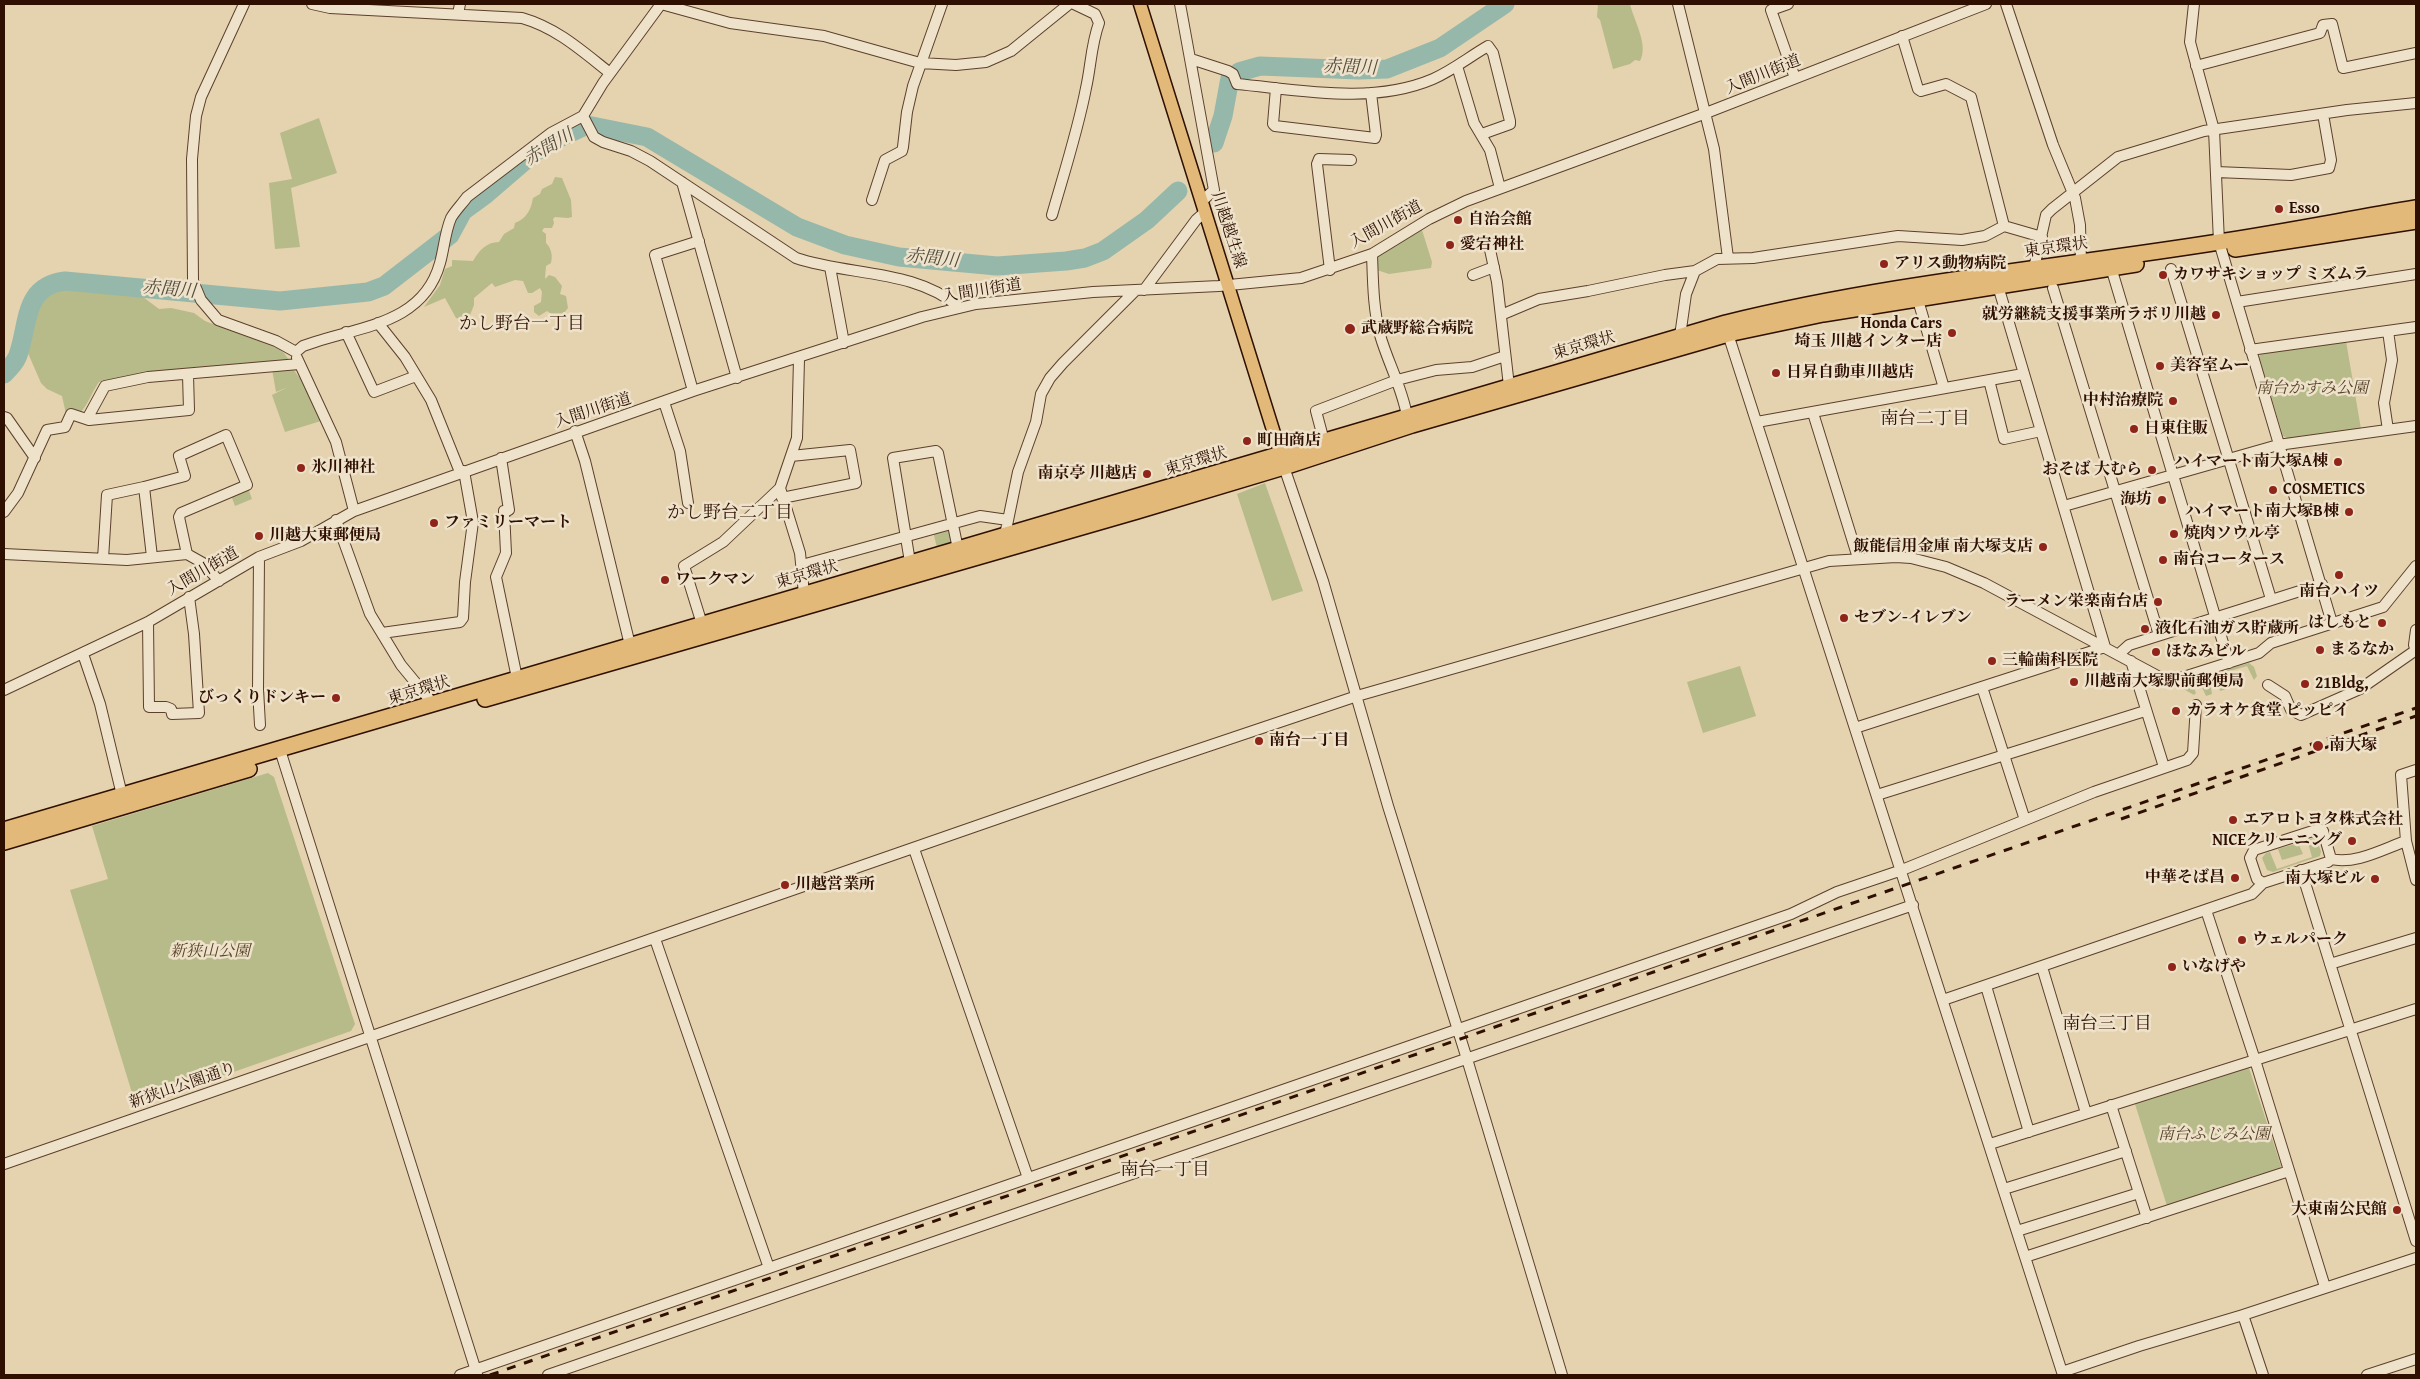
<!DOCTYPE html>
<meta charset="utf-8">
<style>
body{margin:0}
#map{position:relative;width:2420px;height:1379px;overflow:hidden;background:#e5d2af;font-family:"Gentium Book Plus",serif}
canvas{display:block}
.frame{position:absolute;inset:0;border:5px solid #2f1000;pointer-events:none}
</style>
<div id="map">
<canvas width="2420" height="1379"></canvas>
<div class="frame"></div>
</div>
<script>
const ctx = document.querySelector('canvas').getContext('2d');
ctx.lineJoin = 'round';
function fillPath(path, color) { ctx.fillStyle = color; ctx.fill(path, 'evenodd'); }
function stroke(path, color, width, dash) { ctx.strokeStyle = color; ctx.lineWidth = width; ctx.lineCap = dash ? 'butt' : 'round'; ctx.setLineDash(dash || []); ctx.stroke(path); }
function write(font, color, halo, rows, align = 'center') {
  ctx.font = font + ' "Gentium Book Plus","Noto Serif JP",serif'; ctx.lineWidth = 5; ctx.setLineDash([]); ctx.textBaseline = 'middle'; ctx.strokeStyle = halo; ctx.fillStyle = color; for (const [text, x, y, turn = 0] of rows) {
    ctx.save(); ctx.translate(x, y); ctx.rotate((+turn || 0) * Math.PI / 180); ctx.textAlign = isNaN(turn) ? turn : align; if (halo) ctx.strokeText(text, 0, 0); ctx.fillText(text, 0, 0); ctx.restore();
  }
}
fillPath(new Path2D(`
 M1598,4h32c4,17 19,41 10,57l-5,-1 -5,4 -17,5 -13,-49 -3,-3z
 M319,118l18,55 -46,15 9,59 -25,2 -6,-66 23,-4 -12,-46z
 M555,177l7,1 9,22 1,17 -4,1 -13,-1 -2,2 1,4 -2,5h-8l-2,3 4,3v9c5,5 7,12 5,20l-5,3 -1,13 4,-4 6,2 7,9 -2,8 6,2 2,12 -9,11 -12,-8 -8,5 -5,-4v-6l7,-4 1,-10 -2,-4 -8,5h-4l-5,-12 -8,-1 -20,7 -3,-4 -18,15v7l-6,15 -12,-2 -11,-20 -21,9 16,-22 5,-16 7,-3v-6l21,1c6,-10 13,-19 26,-19l5,-8 10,-6 1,-5c11,-4 16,-13 18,-25l7,-4 2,-5 10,-5z
 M1422,230l10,32 -1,6 -42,6 -12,-4 -2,-14z
 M62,283l64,5 13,6 20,15 12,-1 23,5 11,8 72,27 7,5 5,7 -190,22c-8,11 -11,24 -21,33l-12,-1 -4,-18 -15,-7 -6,-6 -17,-39 1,-18 14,-31 9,-8z
 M2346,341l15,88 -72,10 -6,-3 -24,-79 2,-4z
 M272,369h21l9,12 19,40 -36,11 -13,-37 16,-8 -12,5z
 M1265,483l38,108 -31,10 -35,-107z
 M248,488l4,11 -17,7 -4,-11z
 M949,528l4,17 -16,3 -4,-17z
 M2249,663l5,4 3,9 -3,4 -7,-14 -38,11 3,17 -6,2 -5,-11v-8z
 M1740,666l16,50 -53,17 -16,-51z
 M2240,674l3,2 1,8 -24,7 -2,-8 1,-2z
 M2191,682l5,11 -2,2 -14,-8z
 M268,773l6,4 81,247 -4,7 -215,75 -66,-216 38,-11 -16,-53z
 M2314,838l2,1 5,12 -1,5 -47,16 -6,-2 -5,-12 4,-5 4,-1 7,17 35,-12 -5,-17z
 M2298,843l5,11 -21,6 -4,-11z
 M2249,1068l32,98 -4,6 -110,34 -32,-102z`), '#b7bb89');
stroke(new Path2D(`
 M1239,72l21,-6 99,4 28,-1 53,-21 65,-44
 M1214,143l9,-27 7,-38
 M4,374c6,-6 13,-13 15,-22 10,-31 5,-66 46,-71l215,20 88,-9 16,-6 66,-51 13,-24 22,-16 50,-43 28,-16 24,-11 60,12 150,90 48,18 54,12 98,9 69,-5 19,-3 18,-7 44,-31 31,-29`), '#96b8aa', 19);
const minor = new Path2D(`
 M244,4l-43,93 -5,19 -4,43 1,122 8,19 17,20 58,21 20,11 7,-6 12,-4c49,-16 109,-20 125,-79 4,-14 5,-31 11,-45 4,-7 11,-14 16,-21l84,-64 32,-17 20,-33 58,-79
 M312,4l18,4 192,10c35,10 60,33 88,55
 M661,4l69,19 94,13 96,27 36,2 30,-3 25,-11 58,-47
 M1180,4l34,186 -12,11
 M1678,4l36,145 14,109
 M1788,4l-17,6 24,68
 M2006,4l47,141 22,53 5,27 1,37
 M2194,4l-4,38 24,88 5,112 113,381
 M458,14l2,-10
 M1902,36l16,53 3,2 25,-7 25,13 33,129
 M1191,59l37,12 5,3 4,10c63,6 135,21 196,-5 20,-9 36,-22 55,-33l5,7 17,68v3l-28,10
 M1457,66l17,57 16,27 10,38
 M2196,66l124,-33 3,-8 9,-1 11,44 73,-15
 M1276,88l-3,36 2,2 100,12 1,-3 -5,-42
 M583,116l11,21 9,5 28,9 19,10 146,97c53,18 119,11 163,49
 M2216,172l75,3 38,-7 2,-8 -8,-46
 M682,182l55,196
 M872,200l13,-40 17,-9 1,-4 4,-35 6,-26 29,-82
 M1052,215c12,-42 26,-85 34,-127 5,-22 5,-43 13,-65l-4,-9 -21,-10
 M1489,245l8,37 12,104
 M1372,254c1,27 1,54 8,81 8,28 22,52 27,81
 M2110,264l119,399
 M830,267l14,76
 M2034,268l12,-53 6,-6 66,-52 86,-26 143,-21 69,-7
 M2171,269l100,330
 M1330,270l-13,-106 2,-5 32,1
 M1473,275l21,-8
 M2053,288l106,347
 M1144,290l52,-70 9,-8
 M2237,302l179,-28
 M1920,307l24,81
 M1501,315l38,-16 49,-8 77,-16 30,-4
 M378,323l27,34 26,43 29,72
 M346,332l28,60 42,-16
 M1728,334l335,1041
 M1680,336l6,-42 9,-23 22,-12 36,-1 145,-22 64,4 23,-4 19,-10 38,11
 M2250,350l166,-23
 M297,358l39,84 18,69
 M799,359l-2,79 -17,50 20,65 4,41
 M1989,380l15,59 37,-8
 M693,391l-38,-136 44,-14
 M664,402l16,49 8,52
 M1813,413l45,145
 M4,417l3,1 28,40
 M87,419l18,-33 43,-9 151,-13
 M1757,422l266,-48
 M2388,430l-4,-27 8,-43 -4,-29
 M575,431l10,30 45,184
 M1324,441l-8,-30 81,-31 39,-10 36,-3 33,-11
 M501,458l8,52 -5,1 2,42 -10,24 21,101
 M1284,467l39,114 65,225 79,253 95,316
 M144,487l41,-11 -6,-20 47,-21 21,50 -66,28 -2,4 8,37
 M782,498l74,-15 -6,-33 -59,6
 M2064,506l214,-61 138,-19
 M4,512l14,-19 29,-63 18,-3 6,-13 18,6 100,-10 -1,-35
 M336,520l34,94 31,51 33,40
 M1005,535l13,-63 18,-50 5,-28 9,-16 13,-15 73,-73
 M4,554l123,6 60,-6 16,9 16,18
 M259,557l-1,132 2,36
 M103,559l4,-64 37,-8 8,70
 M910,562l-17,-104 43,-7 2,2 20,96
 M802,565l178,-49 28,4
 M148,622l1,85h17l5,2 1,5 27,-1 -5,-79 -5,-37
 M702,624l-18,-58 39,-24 57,-54
 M2416,630l-2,15 2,6
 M382,633l78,-11 3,-4 2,-36 8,-60 -9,-51
 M83,654l17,50 22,91
 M2119,654l10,-9 193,-61
 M2131,661l33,106
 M2268,685l17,11 6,14 10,5 59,-26 56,-39
 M1982,687l43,133
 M4,690l144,-68 111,-65 42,-16 53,-30 339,-120 229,-74 54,-13 117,-12 126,-6 82,-8 71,-24 57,-35 37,-18 240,-88 280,-109
 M1855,728l250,-81 -107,-361
 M280,750l197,624
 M2416,770l-15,5 5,66 10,39
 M1877,795l268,-84
 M914,849l114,329
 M2301,870l115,371
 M2263,883l-6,-4 -7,-21 4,-8 65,-21 4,2 8,28
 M2206,910l49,150 70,227
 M655,939l114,329
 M2330,964l86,-26
 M2042,967l44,146
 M1986,986l43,146
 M1943,1000l297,-102 12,-4 11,-11 65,-21 3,-3c24,6 52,-10 75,-18
 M2111,1105l36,113
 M1990,1144l426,-135
 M4,1164l1145,-398 208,-70 472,-135 67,-4 15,1 35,9 38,16 181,97 6,1 88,-28 12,-10 112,-36 33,-41
 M2004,1189l122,-38
 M2017,1231l122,-38
 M2025,1257l264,-86
 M2243,1315l20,60
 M2062,1372l77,-26 104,-31 173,-57
 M460,1375l1331,-461 46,-22 65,-22 192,-78 93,-32 6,-7 3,-48
 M548,1375l1365,-470
 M2367,1375l49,-16`);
const major = new Path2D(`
 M1140,4l143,458`);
const highway = new Path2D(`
 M2235,249l181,-28
 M485,699l652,-188 147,-44 128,-42 316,-91 95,-20 313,-50
 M4,830l1722,-507c162,-40 329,-55 493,-81 66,-10 131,-23 197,-34
 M4,842l245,-73`);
stroke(minor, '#5c402c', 12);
stroke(major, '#2f1000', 15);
stroke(highway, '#2f1000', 18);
stroke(minor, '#eee2cb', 10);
stroke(major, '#e2b978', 12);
stroke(highway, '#e2b978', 15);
stroke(new Path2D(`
 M2121,819l295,-103
 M490,1375l1926,-667`), '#2f1000', 3, [9, 9]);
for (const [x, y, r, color] of [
 [2279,209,5,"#8f2418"],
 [1458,220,5,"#8f2418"],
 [1450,245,5,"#8f2418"],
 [1884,264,5,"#8f2418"],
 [2163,275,5,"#8f2418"],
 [2216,315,5,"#8f2418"],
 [1350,329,6,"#8f2418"],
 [1952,333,5,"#8f2418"],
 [2160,366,5,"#8f2418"],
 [1776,373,5,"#8f2418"],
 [2173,401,5,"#8f2418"],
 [2134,429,5,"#8f2418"],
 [1247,441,5,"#8f2418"],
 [2338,462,5,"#8f2418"],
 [301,468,5,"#8f2418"],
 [2152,470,5,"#8f2418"],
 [1147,474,5,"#8f2418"],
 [2273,490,5,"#8f2418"],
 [2162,500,5,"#8f2418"],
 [2349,512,5,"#8f2418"],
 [434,523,5,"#8f2418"],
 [2174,534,5,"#8f2418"],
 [259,536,5,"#8f2418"],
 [2043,547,5,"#8f2418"],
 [2163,560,5,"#8f2418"],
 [2339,575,5,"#8f2418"],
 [665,580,5,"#8f2418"],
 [2158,602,5,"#8f2418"],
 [1844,618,5,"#8f2418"],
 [2382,623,5,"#8f2418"],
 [2145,629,5,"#8f2418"],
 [2320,650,5,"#8f2418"],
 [2156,652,5,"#8f2418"],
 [1992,661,5,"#8f2418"],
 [2074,682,5,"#8f2418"],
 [2305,684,5,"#8f2418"],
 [336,698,5,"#8f2418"],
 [2176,711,5,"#8f2418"],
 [1259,741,5,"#8f2418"],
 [2318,746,6,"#8f2418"],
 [2233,820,5,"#8f2418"],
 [2352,841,5,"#8f2418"],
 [2235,878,5,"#8f2418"],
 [2375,879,5,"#8f2418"],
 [785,885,5,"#8f2418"],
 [2242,940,5,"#8f2418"],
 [2172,967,5,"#8f2418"],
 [2397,1210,5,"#8f2418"]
]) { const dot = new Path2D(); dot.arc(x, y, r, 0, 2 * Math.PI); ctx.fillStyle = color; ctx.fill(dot); stroke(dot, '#eee2cb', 2); }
write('16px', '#2f1000', '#eee2cb', [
 ["入間川街道",1763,75,-22],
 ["入間川街道",1386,225,-29],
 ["川越越生線",1228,230,72],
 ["東京環状",2056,248,-8],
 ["入間川街道",982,291,-9],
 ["東京環状",1584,346,-16],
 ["入間川街道",593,411,-18],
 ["東京環状",1196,462,-17],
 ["入間川街道",203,572,-30],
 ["東京環状",807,575,-16],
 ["東京環状",419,691,-17],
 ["新狭山公園通り",183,1086,-19]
]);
write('bold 16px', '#2f1000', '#eee2cb', [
 ["Esso",2289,209],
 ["自治会館",1468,220],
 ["愛宕神社",1460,245],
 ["アリス動物病院",1894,264],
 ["カワサキショップ ミズムラ",2173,275],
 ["就労継続支援事業所ラボリ川越",2206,315,"right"],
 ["Honda Cars",1942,324,"right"],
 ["埼玉 川越インター店",1942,342,"right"],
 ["武蔵野総合病院",1361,329],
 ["美容室ムー",2170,366],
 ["日昇自動車川越店",1786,373],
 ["中村治療院",2163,401,"right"],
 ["日東住販",2144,429],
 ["町田商店",1257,441],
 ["ハイマート南大塚A棟",2328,462,"right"],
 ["氷川神社",311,468],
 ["おそば 大むら",2142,470,"right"],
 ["南京亭 川越店",1137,474,"right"],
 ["COSMETICS",2283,490],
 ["海坊",2152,500,"right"],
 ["ハイマート南大塚B棟",2339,512,"right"],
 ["ファミリーマート",444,523],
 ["焼肉ソウル亭",2184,534],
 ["川越大東郵便局",269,536],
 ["飯能信用金庫 南大塚支店",2033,547,"right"],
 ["南台コータース",2173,560],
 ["ワークマン",675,580],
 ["南台ハイツ",2339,592,"center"],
 ["ラーメン栄楽南台店",2148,602,"right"],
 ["セブン-イレブン",1854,618],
 ["はしもと",2372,623,"right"],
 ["液化石油ガス貯蔵所",2155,629],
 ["まるなか",2330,650],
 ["ほなみビル",2166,652],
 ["三輪歯科医院",2002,661],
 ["川越南大塚駅前郵便局",2084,682],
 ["21Bldg,",2315,684],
 ["びっくりドンキー",326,698,"right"],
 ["カラオケ食堂 ピッピイ",2186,711],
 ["南台一丁目",1269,741],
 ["南大塚",2329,746],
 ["エアロトヨタ株式会社",2243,820],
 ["NICEクリーニング",2342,841,"right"],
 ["中華そば昌",2225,878,"right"],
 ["南大塚ビル",2365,879,"right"],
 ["川越営業所",795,885],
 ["ウェルパーク",2252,940],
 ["いなげや",2182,967],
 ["大東南公民館",2387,1210,"right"]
], 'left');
write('italic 16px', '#584329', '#eee2cb', [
 ["南台かすみ公園",2312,389],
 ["新狭山公園",210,952],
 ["南台ふじみ公園",2214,1135]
]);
write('italic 18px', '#534b3c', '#eee2cb', [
 ["赤間川",1350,68,2],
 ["赤間川",549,148,-31],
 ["赤間川",932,259,6],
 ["赤間川",169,290,5]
]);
write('18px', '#2f1000', '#eee2cb', [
 ["かし野台一丁目",522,324],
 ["南台二丁目",1925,419],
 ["かし野台二丁目",730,513],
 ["南台三丁目",2107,1024],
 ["南台一丁目",1165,1170]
]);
</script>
